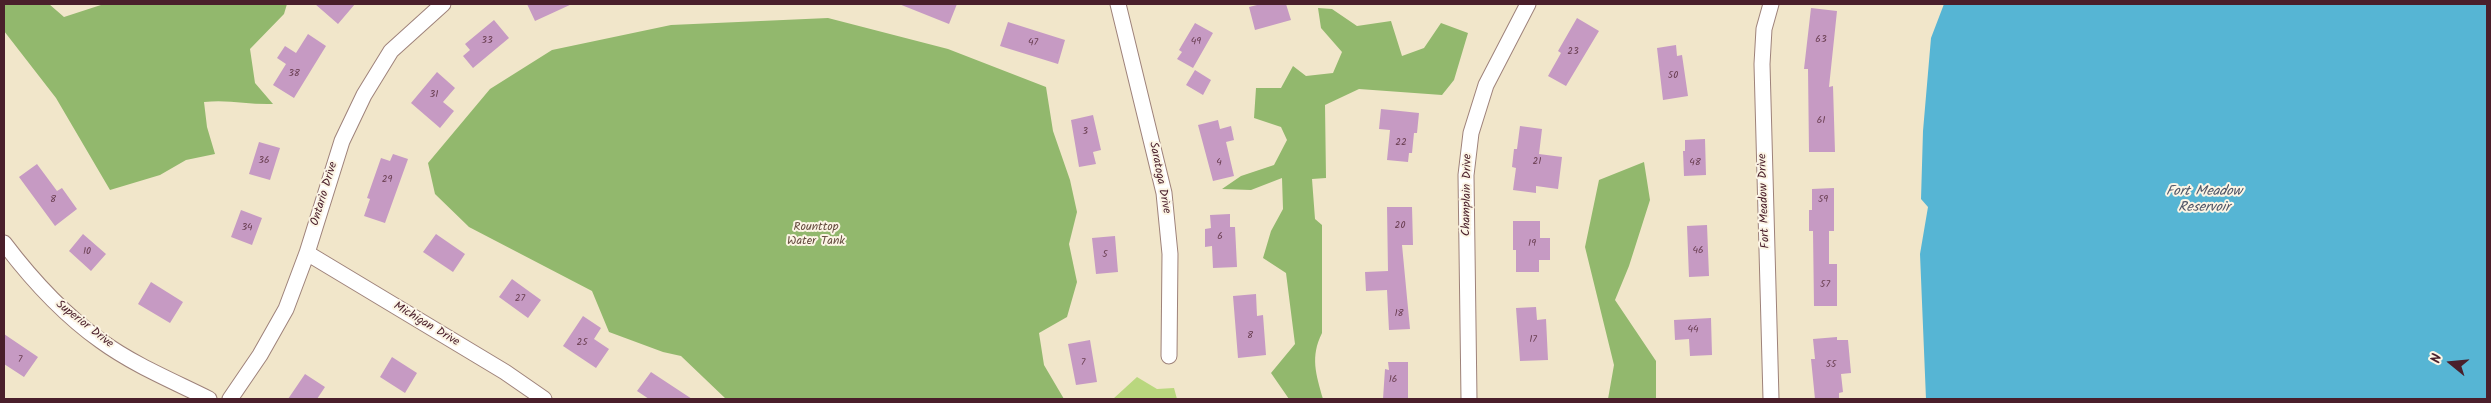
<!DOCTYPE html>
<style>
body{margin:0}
#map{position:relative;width:2491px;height:403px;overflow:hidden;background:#f1e6ca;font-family:Kalam,sans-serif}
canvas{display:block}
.frame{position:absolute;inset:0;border:5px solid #4a1f2b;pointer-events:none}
.north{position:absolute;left:2426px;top:338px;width:50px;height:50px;-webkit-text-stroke:4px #fcf5e5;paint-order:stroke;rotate:287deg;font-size:14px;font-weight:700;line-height:20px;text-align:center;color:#4a1f2b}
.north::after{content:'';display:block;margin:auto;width:18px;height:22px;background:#4a1f2b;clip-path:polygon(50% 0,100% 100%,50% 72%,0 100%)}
</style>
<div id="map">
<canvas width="2491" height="403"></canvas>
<div class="frame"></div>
<div class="north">N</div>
</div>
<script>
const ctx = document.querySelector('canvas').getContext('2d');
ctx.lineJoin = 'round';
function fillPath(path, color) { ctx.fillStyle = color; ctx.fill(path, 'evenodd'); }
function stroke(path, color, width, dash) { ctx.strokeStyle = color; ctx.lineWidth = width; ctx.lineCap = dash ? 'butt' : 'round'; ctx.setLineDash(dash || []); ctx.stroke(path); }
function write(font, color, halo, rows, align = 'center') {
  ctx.font = font + ' Kalam,sans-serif'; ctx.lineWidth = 4; ctx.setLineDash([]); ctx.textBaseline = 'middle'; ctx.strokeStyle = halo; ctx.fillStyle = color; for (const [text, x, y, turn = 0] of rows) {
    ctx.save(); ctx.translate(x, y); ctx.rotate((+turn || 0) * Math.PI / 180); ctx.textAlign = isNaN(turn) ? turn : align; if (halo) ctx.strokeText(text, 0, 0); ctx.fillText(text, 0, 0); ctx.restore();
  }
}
fillPath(new Path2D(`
 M1137,377l20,12 17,-1 3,11h-64z`), '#b9d77e');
fillPath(new Path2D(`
 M4,4h45l15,13 40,-13h183l-3,10 -34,35 5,34 18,21c-23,1 -45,-5 -69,-2l3,25 8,27 -29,6 -26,15 -50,15 -54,-92 -52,-67z
 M1318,8l14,1 25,17 34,-5 11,35 22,-8 17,-25 27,10 -14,47 -12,15 -83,-6 -34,16 1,73 -14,1 3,40 7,6v108c-12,24 -6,41 1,66h-34l-18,-26 24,-29 -9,-71 -23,-15 8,-27 12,-22 -1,-31 -31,12 -29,-1 19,-13 33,-11 13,-25 -6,-13 -27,-9 2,-30h25l12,-22 13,10 27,-3 9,-21 -21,-24z
 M828,18l120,31 98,38 7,44 17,49 7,32 -8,32 8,38 -10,35 -28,16 5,32 20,34h-338l-45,-43 -18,-4 -54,-20 -17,-41 -123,-64 -34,-33 -7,-31 62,-74 62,-39 119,-25z
 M1644,162l6,38 -21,66 -14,34 41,61v38h-48l6,-34 -29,-118 14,-67z`), '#92b86d');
fillPath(new Path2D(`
 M1944,4h543v395h-561l-6,-145 8,-47 -7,-8 2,-68 8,-93z`), '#56b5d4');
fillPath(new Path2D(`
 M315,4h40l-17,20z
 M527,4h45l-37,17z
 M899,4h58l-8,20z
 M1261,4h25l5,16 -36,10 -6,-23z
 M1811,8l26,3 -8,76 4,-1 2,66h-26l-1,-83h-4z
 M1577,18l22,13 -33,55 -18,-10 13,-23 -3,-2z
 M494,20l15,18 -36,30 -10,-12 7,-6 -5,-6z
 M1008,22l57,18 -7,24 -58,-18z
 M1195,23l18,10 -20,35 -16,-9 5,-7 -3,-2z
 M308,34l18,12 -32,52 -21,-13 13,-21 -9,-6 8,-12 11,7z
 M1676,45l1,11 5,-1 6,41 -25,4 -6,-52z
 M1195,70l16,10 -8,15 -17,-10z
 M437,72l18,16 -12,14 11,9 -14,17 -29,-25z
 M1381,109l38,4 -2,20h-3l-2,20h-3l-1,9 -21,-2 3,-30 -11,-1z
 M1093,115l8,35 -8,2 3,12 -17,3 -8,-47z
 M1218,120l2,9 11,-3 3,14 -8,2 8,34 -21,5 -15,-56z
 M1520,126l22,3 -3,25 23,3 -4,32 -22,-3v7l-23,-3 3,-22 -4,-1 2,-18h3z
 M1705,139l1,36 -22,1 -1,-25h2v-11z
 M259,142l21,6 -10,32 -21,-6z
 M393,154l15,5 -23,64 -21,-7 6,-17 -3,-1 14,-40 9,3z
 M37,164l20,27 5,-3 15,21 -22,17 -36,-49z
 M1834,188v43h-5v33h8v42h-23l-1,-75h-4v-21h3v-21z
 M1387,207h25l1,38h-11l8,84 -21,1 -2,-40 -21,1 -1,-19 23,-1z
 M241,210l21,8 -10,27 -21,-8z
 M1230,214v13h5l2,40 -24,1 -1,-22 -7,1v-18l6,-1 -1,-13z
 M1513,221h27v17h10v22h-11v12h-23v-22h-3z
 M1707,225l2,51 -20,1 -2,-51z
 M83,234l23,20 -15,17 -22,-20z
 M436,234l29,20 -12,18 -30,-20z
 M1115,236l3,36 -22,2 -4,-36z
 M512,279l29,21 -13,18 -29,-21z
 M151,282l32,20 -13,21 -32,-19z
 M1256,294l1,22 6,-1 3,40 -28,3 -5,-62z
 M1536,307l1,13 9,-1 2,41 -28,1 -4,-53z
 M583,316l18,12 -7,11 15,10 -13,19 -33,-22z
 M1711,318l1,37 -22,1 -1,-17 -14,1 -1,-20z
 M4,334l34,23 -14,20 -20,-13z
 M1837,337v3h11l3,33 -10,1 2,18 -4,1v6h-24l-4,-40h4l-2,-20z
 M1090,340l7,42 -21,3 -8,-41z
 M392,357l25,16 -12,20 -25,-16z
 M1388,362h20v37h-25l2,-30 4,1z
 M651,372l41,27h-43l-12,-8z
 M305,374l20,13 -8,12h-29z`), '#c69ac3');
const minor = new Path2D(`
 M1118,4l46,189 6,61 -1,102
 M4,243c28,37 59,71 97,98 33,24 72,40 108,58
 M307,253l198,119 39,27
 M230,399l30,-44 26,-46 21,-56 35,-112 22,-46 27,-44 52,-47
 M1469,399l-3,-224 5,-42 15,-48 42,-81
 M1771,399l-9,-335 2,-35 7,-25`);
stroke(minor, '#9e827a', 17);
stroke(minor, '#fff', 15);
write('10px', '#693e51', null, [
 ["63",1821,40],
 ["33",487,41],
 ["49",1196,42],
 ["47",1033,43],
 ["23",1573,52],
 ["38",294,74],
 ["50",1673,76],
 ["31",434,95],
 ["61",1821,121],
 ["3",1085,132],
 ["22",1401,143],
 ["36",264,161],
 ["21",1537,162],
 ["4",1219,163],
 ["48",1695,163],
 ["29",387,180],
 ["8",53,200],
 ["59",1823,200],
 ["20",1400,226],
 ["34",247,228],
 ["6",1220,237],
 ["19",1532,244],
 ["46",1698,251],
 ["10",87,252],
 ["5",1105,255],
 ["57",1825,285],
 ["27",520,299],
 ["18",1399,314],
 ["44",1693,330],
 ["8",1250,336],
 ["17",1533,340],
 ["25",582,343],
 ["7",20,360],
 ["7",1083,363],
 ["55",1831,365],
 ["16",1393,380]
]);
write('12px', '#4a1f2b', '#fcf5e5', [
 ["Saratoga Drive",1159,178,79],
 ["Ontario Drive",325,194,-73],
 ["Champlain Drive",1468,195,-89],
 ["Fort Meadow Drive",1765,201,-92],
 ["Superior Drive",84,325,38],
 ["Michigan Drive",426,325,31]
]);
write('12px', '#664d40', '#fcf5e5', [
 ["Rounttop",816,228],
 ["Water Tank",816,242]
]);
write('italic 14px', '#4e5466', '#fcf5e5', [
 ["Fort Meadow",2204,193],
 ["Reservoir",2204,209]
]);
</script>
